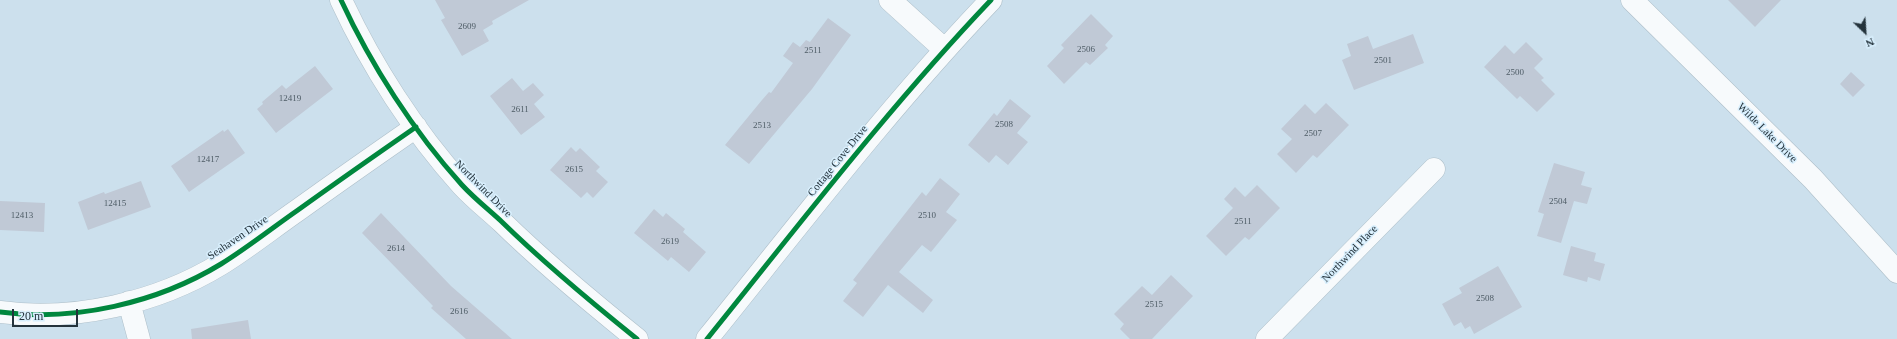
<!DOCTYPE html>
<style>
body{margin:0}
#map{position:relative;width:1897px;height:339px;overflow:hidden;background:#cce0ed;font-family:Georgia,serif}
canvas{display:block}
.north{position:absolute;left:1845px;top:12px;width:40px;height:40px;-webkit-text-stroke:3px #d8effd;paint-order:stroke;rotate:155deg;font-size:11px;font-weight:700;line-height:16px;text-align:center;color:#24333c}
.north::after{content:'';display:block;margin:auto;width:14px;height:18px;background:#24333c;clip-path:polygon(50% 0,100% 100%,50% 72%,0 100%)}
.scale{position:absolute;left:12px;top:309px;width:66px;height:18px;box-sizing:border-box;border:2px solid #24333c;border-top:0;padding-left:5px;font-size:12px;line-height:14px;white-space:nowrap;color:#24333c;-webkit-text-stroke:3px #d8effd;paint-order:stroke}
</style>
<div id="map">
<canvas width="1897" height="339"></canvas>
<div class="north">N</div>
<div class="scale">20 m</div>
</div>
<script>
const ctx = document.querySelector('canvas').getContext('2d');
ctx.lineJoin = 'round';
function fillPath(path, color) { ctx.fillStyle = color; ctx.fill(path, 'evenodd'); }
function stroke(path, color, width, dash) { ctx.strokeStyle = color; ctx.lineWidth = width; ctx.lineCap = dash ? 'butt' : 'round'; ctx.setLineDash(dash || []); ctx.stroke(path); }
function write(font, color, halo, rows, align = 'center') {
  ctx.font = font + ' Georgia,serif'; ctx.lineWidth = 3; ctx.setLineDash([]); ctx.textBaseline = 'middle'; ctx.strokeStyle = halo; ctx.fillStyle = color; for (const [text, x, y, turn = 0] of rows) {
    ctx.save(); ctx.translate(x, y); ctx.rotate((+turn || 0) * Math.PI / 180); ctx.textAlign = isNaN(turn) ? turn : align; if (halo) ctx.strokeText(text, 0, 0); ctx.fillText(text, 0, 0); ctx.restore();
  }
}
fillPath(new Path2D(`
 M435,0h94l-37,21 1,3 -10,6 6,11 -27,15 -21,-36 4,-2z
 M1728,0h53l-26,27z
 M1091,14l22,22 -8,9 3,3 -18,17 -4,-3 -22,22 -17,-18 17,-18 -3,-3z
 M828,18l23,17 -39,54 -63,75 -24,-19 37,-45 7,-8 2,1 22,-30 -10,-7 10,-14 7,5 6,-7 4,2z
 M1413,34l11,29 -70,27 -12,-30 9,-4 -4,-12 21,-8 5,13z
 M1526,42l17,17 -9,9 10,10 -3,2 14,14 -18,18 -17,-16 -3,3 -33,-32 21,-22 9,9z
 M315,66l18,23 -57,44 -19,-24 6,-5 -1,-2 20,-17 4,4z
 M1851,72l14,13 -12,12 -13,-13z
 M512,78l11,13 10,-8 11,12 -10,9 11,13 -24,18 -31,-39z
 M1010,99l21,17 -14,17 11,9 -20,23 -12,-10 -7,8 -21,-18 26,-32 3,3z
 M1326,103l23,22 -32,33 -4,-3 -17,18 -19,-19 15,-15 -11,-10 24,-25 10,10z
 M228,129l17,24 -56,39 -18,-26 52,-36 1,2z
 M571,147l5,5 4,-4 20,19 -4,4 12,11 -15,16 -6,-6 -6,6 -31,-28z
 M1554,163l31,9 -4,13 11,3 -5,16 -13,-3 -13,42 -24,-7 7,-22 -6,-2z
 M940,178l20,16 -14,18 11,8 -26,32 -9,-7 -23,27 34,28 -10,13 -35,-28 -25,32 -20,-16 14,-18 -4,-3 69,-88 4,4z
 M141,181l10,26 -63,23 -10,-28 26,-10 1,2z
 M1257,185l23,23 -31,32 -4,-3 -19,19 -20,-20 27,-28 -9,-9 11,-12 10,10z
 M0,201l45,2 -1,29 -44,-2z
 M654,209l9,8 3,-4 19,16 -2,3 23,20 -17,20 -18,-15 -3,4 -34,-28z
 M381,213l70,73 61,53h-46l-35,-31 2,-2 -71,-73z
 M1571,246l25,7 -2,8 11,3 -5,17 -12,-4 -1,5 -24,-7z
 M1498,266l24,41 -48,27 -4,-8 -5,3 -4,-7 -7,4 -12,-22 20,-11 -3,-5z
 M1171,275l22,21 -41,43h-22l-10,-10 4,-5 -10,-10 28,-28 10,9z
 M248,320l3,19h-59l-1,-10z`), '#c0c9d6');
const street = new Path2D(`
 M341,0c30,65 73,132 121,185 12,13 27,25 40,37 43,42 89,80 135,117
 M890,0l54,49
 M1632,0l181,179 84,93
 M129,302l10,37
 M0,312c74,10 157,-9 221,-48 26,-16 51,-36 77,-54 39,-28 79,-56 118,-83
 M707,339c92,-114 182,-232 284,-339
 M1267,339l167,-170`);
stroke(street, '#adbec8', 23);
stroke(street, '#f7fafc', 22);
stroke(new Path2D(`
 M341,0c30,65 73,132 121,185 12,13 27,25 40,37 43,42 89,80 135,117
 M0,312c74,10 157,-9 221,-48 26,-16 51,-36 77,-54 39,-28 79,-56 118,-83
 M707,339c92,-114 182,-232 284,-339`), '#00873e', 5);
write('9px', '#4e5c66', null, [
 ["2609",467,27],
 ["2506",1086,50],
 ["2511",813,51],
 ["2501",1383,61],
 ["2500",1515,73],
 ["12419",290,99],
 ["2611",520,110],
 ["2508",1004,125],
 ["2513",762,126],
 ["2507",1313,134],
 ["12417",208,160],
 ["2615",574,170],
 ["2504",1558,202],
 ["12415",115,204],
 ["12413",22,216],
 ["2510",927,216],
 ["2511",1243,222],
 ["2619",670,242],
 ["2614",396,249],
 ["2508",1485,299],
 ["2515",1154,305],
 ["2616",459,312]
]);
write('11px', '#24333c', '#d8effd', [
 ["Wilde Lake Drive",1767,133,45],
 ["Cottage Cove Drive",838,161,-51],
 ["Northwind Drive",483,189,45],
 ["Seahaven Drive",238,238,-34],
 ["Northwind Place",1350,254,-46]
]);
</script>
